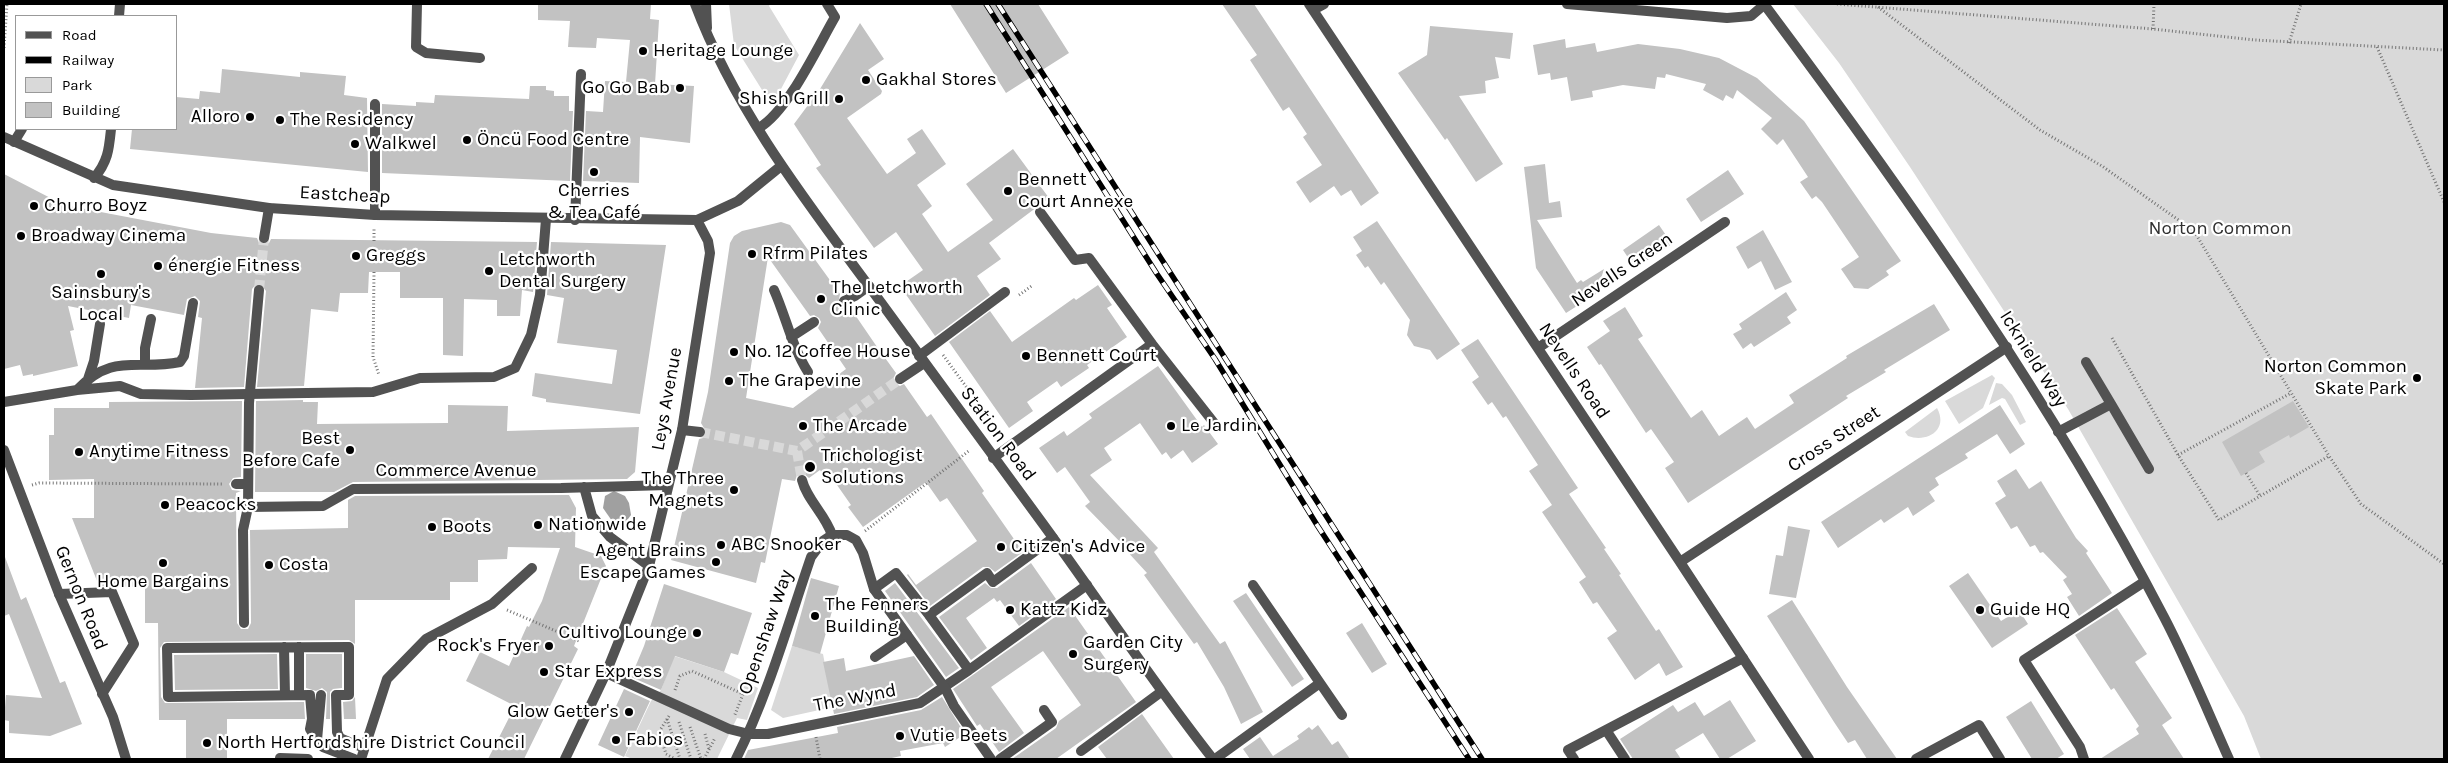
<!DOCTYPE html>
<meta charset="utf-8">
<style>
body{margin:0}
#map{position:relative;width:2448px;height:763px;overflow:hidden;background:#fff;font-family:Karla,sans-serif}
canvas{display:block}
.frame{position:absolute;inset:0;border:5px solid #000;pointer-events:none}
.legend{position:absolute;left:15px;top:15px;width:162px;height:115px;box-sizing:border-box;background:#fff;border:1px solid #999;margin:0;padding:6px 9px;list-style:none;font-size:15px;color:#000}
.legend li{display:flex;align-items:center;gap:10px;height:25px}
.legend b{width:25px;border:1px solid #999}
</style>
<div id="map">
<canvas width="2448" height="763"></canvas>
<div class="frame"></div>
<ul class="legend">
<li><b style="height:6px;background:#525252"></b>Road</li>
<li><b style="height:6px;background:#000"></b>Railway</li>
<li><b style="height:14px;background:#d9d9d9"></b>Park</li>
<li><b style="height:14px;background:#c2c2c2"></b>Building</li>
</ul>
</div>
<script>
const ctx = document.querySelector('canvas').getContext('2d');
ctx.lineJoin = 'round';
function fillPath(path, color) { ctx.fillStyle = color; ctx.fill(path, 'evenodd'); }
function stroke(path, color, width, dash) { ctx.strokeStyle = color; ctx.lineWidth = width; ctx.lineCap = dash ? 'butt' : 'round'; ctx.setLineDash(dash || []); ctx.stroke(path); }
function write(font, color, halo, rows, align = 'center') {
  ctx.font = font + ' Karla,sans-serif'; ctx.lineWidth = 4.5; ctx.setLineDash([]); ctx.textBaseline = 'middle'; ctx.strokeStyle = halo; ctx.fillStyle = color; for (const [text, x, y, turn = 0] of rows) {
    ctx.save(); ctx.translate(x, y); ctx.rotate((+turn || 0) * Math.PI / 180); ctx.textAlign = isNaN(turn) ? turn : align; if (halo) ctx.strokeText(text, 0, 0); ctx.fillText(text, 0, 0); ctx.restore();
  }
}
fillPath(new Path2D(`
 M729,4h41l-1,2 30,49 -27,51 -38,-61z
 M1793,4h651v755h-183l-17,-43 -176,-307 -158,-242 -71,-104z
 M1992,375l3,3 -12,30 -24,16 -14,-23z
 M1996,383l6,1 10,11 14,27 -6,3 -15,-26 -3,-1 -13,7z
 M1937,408c12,22 -10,35 -29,28l-3,-4z
 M792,646l31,8 10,53 -50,11 -12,-8z
 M674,656l50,16 34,16 -11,32 -10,-2 -20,41h-84l-8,-3 26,-55 10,-11z`), '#d9d9d9');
fillPath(new Path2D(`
 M614,491l11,5 4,7 2,12 -6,8 -13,-2 -9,-13 2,-12z`), '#a0a0a0');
fillPath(new Path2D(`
 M538,4h113l-1,15 9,1 -4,64 39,2 -4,57 -50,-6 -1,46 -56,-2 3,-70 17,1 2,-31 21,1 4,-42 -33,-2 -1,10 -28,-1 2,-26 -32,-1z
 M950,4h88l31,49 -63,40z
 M1222,4h32l125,189 -18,13 -10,-16 -10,6 -7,-10 -24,17 -14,-21 26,-17 -19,-28 4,-3 -18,-27 -6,4 -33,-51 7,-5z
 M860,23l24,36 -16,11 14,21 -1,3 -34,24 40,56 29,-21 -9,-14 15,-10 24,35 -29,21 15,21 -10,8 26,38 45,-32 -27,-36 47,-35 36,49 -60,45 12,16 -24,17 13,19 -55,41 -35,-50 23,-16 -27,-38 -22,16 -58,-80 5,-3 -27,-41 26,-35z
 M1430,26l83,7 -3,26 -15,-2 4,21 -14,3 1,12 -27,3 44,68 -27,18 -29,-44 -2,2 -47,-67 29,-18z
 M1565,39l1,9 29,-5 2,9 41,-8 42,5 39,9 38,20 47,43 97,140 -15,10 3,4 -21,14 -14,-1 -13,-19 18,-12 -37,-55 -6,-6 -4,3 -12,-17 8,-5 -25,-38 -6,6 -16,-16 11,-11 -35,-28 -4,9 -7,-4 -3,6 -20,-11 3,-6 -40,-10 -1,4 -8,-1 -2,12 -32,-4 -31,6 1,6 -22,4 -4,-24 -16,3 -1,-7 -12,2 -5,-30z
 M222,69l78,8v-5l46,4 -2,19 23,3 1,74 -238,-23 2,-20h44v-32l23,2 1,-8 20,2z
 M530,86h16v4l8,1v5h15v15h4l-3,70 -188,-8v-69l34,2v-4l18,1 1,-8 94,4z
 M1545,164l4,39 11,-2 2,16 -25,3 40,63 4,-3 2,2 21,-13 -8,25 -30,19 -30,-45 -12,-101z
 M1728,170l16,24 -43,28 -15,-23z
 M4,174l60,31 147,28 46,5 2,5 4,2 6,-2 2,-4 266,3 -4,50 -11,-2 -2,26h-23v-16l-33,-1 -1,57 -20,-1v-57h-43v-26h-31l-1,21h-28l-2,19 -27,-3 -7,77 -47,1 9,-96 -6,-8 -4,1 -4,5 -8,98 -49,1 7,-70 -4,-1 2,-16 -5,-5 -8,3 -3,16 -53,-10 -2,13 -61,-12 6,24 -4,1 8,35 -45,10v-2l-10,2 -3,-11 -16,4z
 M1377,221l83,123 -23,16 -7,-10 -16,-4 -7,-11 3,-15 -26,-38 -3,3 -13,-19 -3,2 -9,-13 6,-4 -9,-14z
 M781,222l9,3 50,69 -2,10 5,4 6,-2 26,38 21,29 -3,6 2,4 5,3 4,-2 23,33 4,-3 53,77 -2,2 41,59 -28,20 -6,-5h-6l-53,39 -23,-31 1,-1 8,11 61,-44 -30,-43 -7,4 -14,-20 -63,45 -15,-20 3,-2 -21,-30 -5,3 -5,-8 -11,8 -6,-5 -6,2 -2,6 -13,-2 -17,84 -4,-1 -5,21 -85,-23 28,-121 4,-1 4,-5 -6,-10 7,-31 22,-149 4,-7 8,-5zM768,257l42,59 4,-1 5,3 2,4 -3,6 28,41 -53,39 -47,-10z
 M1659,225l13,19 -37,24 -12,-18z
 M1763,230l29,52 -17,8 -14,-29 -13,8 -12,-22z
 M551,242l115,3 -26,169 -94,-12v-3l-14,-3 3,-23 77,11 5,-34 -60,-7 7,-45 -17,-3z
 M1098,285l14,20 -5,3 20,29 -40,28 2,3 -28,19 -4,-6 -30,21 6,9 -24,17 -60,-86 41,-31 22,31 62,-44 2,2z
 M1786,292l11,18 -10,7 4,6 -37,24 -3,-4 -8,6 -10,-15 9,-5 -3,-5z
 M1934,304l16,26 -66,40 2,2 -40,24 2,2 -160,105 -23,-35 9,-6 -23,-33 -5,4 -45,-69 -2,1 -12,-18 23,-16 -7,-10 22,-14 18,29 -5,3 53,79 11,-8 17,26 28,-19 8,12 39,-26 -5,-8 58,-37 -1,-2z
 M1478,339l100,149 -9,6 37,54 -2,1 17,25 -2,1 37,56 3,-2 24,38 -17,9 -7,-13 -24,17 -28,-42 10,-7 -20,-29 -4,2 -14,-22 7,-5 -44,-65 10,-7 -23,-34 9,-6 -32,-49 -3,2 -11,-16 -4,3 -16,-23 7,-5 -18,-27z
 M1158,366l44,61 2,-2 14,19 -26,19 -9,-13 -12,9 -5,-7 -4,3 -22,-32 -36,25 8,12 -22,15 68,73 -4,4 66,92 5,-3 38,71 -22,12 -17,-37 -27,-45 -3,2 -50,-69 3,-2 -22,-24 1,-1 -41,-42 5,-4 -25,-35 -8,6 -18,-25 25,-17 3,5 25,-18 -3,-4z
 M303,400v2h15l-1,22 131,-1v-18l60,1 -1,25 132,-4 -4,45 -8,7 -274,3 -19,10h-79l1,-91z
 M242,401l-1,76 -8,1 -4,6 3,6 9,1 -5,2 1,130 4,6h7l3,-6 -1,-93 98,-2v-28l7,-4 214,-1 7,13 -1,39 26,9 5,10 -32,80 4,3 -54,110h-36l27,-53 -49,-25 14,-29 29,14 18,-40 2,1 13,-26 18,-53 -52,-1 -1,12 -29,1v22h-28v18h-95v44l-6,-4 -185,2 -4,6 1,49 4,6 139,-1 1,17h-78v40h-41v-39h-27l-1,-97h-13v-36l-46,-1 -27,-68h22v-39l-45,1v-45h5v-27h55v-6z
 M2293,401l16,26 -19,11 -1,-3 -30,17 6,10 -24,14 -19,-34z
 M2000,405l25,39 -15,10 -13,-20 -32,20 3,4 -33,20 4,7 -10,7 6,9 -22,15 -5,-9 -24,16 -3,-4 -43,29 -17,-26z
 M2016,469l13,20 12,-8 35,57 12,13 -2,2 26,40 -33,23 -12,-19 5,-3 -9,-14 4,-3 -24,-25 -3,1 -5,-8 -5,2 -13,-21 -6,3 -16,-26 11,-7 -9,-15z
 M1788,526l22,4 -14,68 -27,-4 7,-39 7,1z
 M5,557l16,43 5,-3 34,86 5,-2 17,43 -32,12 -41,-3v-12l-5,-1 2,-25 36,3 -33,-84 -5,2z
 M1031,563l25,36 -37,27 -19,-26 -3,2 -3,-4 -28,20 21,30 -16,12 -32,-43 46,-34 6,5h6z
 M1968,573l33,48 18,-11 9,14 -36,24 -43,-62z
 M811,578l28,8 -19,68 -28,-8z
 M895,583l64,85 -13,9 -61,-86z
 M664,584l88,29 -14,42 -7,-2 -7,19 -49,-16 -14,34 -30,-13 13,-31z
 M1246,593l58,86 -12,8 -59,-86z
 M1792,600l55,87 50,72h-30l-12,-19 -7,3 -14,-21 -67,-106z
 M1069,607l67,95 -80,57h-44l44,-31 3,-7 22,-16 -38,-54 -52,36 33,46 -25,19 -19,-28 -3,2 -24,-37z
 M2117,608l30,46 -12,8 37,56 -10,7 22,34h-84l39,-25 -3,-5 3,-3 -25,-38 -3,2 -36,-55z
 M1362,623l25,41 -15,9 -26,-40z
 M277,654l1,35 -103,1 -1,-35z
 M306,654h36v34l-9,1 -3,3v27h-4l1,-27 -5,-4 -6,3 -10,-3z
 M914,656l20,29 -17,12 -83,17 -11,-52 21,-4 2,13z
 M624,689l26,12 -26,56 -26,-12z
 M355,697l1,22h-12l-1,-17 9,-1z
 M942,697l23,37 -20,13 -2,-4 -43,8 1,5 -14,3h-143l4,-9 90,-17 -1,-6 84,-17z
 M1730,700l26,41 -29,18h-7l-17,-26 -28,17 6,9h-48l-13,-20 53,-34 5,7 17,-10 9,14z
 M2031,701l33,53 -8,5h-24l-26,-42z
 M1142,714l32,45h-67l-9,-12z
 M1318,725l14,20 6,-4 12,18h-100l-7,-10 17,-12 13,19 26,-17 -2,-3 12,-9 3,3z`), '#c2c2c2');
stroke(new Path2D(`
 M259,290l5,-52
 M700,432l97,19 103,-72
 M797,451l5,29`), '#d9d9d9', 10, [10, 5]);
stroke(new Path2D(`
 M1837,4l316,25 102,11 189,10
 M1878,7l162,123 62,36 92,65 135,225 32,48 83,60
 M2153,29l1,-25
 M2289,43l12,-39
 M2377,47l67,155
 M4,48l3,-44
 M374,241v-13
 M374,272l-1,85 6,18
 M1019,295l14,-10
 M2112,338l66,117 41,65 110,-64
 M943,355l57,78
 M2178,455l113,-62
 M2246,473l14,23
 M32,485l7,-2 184,1
 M865,531l105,-81
 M507,610l72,31
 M675,690l5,-14 12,-5 51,23 -9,23
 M669,716l-10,16 7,22 9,5
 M667,719l13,40
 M679,722l12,37
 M690,727l11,32
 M705,734l4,15
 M816,737l4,22
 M704,759l11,-21`), '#747474', 3, [1, 2.5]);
stroke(new Path2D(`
 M417,4l-1,43 10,6 54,5
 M14,142l8,-13
 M1040,212l35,48 14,-2 63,86
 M575,220l6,-146
 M774,290c12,27 18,57 34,82
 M844,301l11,-5 14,-10
 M791,337l23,-15
 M919,356l86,-64
 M145,364v-16l6,-29
 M88,379l6,-18 6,-37
 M77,390c36,-38 60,-19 103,-28l4,-6 9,-53
 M307,393l66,-1 47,-14 74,-1 21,-9 16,-33 9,-40 6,-76
 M4,402l73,-12 43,-4 21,8 50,1
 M2111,404l38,65
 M2058,432l53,-28 -25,-42
 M993,458l159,-114 66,84
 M59,594l53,-2 22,52 -32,50
 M284,647l1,48
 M299,647v48
 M875,657l32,-22
 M1320,683l22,32
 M321,695l-4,45 6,7 31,12
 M317,740l-7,-11 2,-10 -2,-24 -142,2 -1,-49 182,-1v48h-13l1,37 3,6 24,10
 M1081,751l80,-59
 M280,758l28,1
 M361,759l26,-80 39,-40 66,-35 40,-36
 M1000,759l52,-37 -8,-12
 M1215,759l105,-76 -67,-98
 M1574,759l-6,-9 38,-20
 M1625,759l-19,-29 137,-72
 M1916,759l63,-34 21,34
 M2084,759l-4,-12 -56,-87 120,-78`), '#525252', 10);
stroke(new Path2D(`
 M375,215v-111
 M264,238l5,-30
 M900,379l24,-16
 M682,430l18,2
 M802,480c5,20 23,34 30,55
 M236,484h11
 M584,487l8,29 18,21 39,29
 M248,507l75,-1 30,-17 208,-1 107,-3
 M874,589l22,-16 33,42 58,-42 6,9 60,-44
 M929,615l40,55
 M244,623l-1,-93 5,-23 1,-104 10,-113
 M606,673l123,56 20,5h19l152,-31 49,-33 118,-85`), '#525252', 10);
stroke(new Path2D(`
 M1309,4l371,558 129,197
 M1567,4l160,14 24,-2 14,-12
 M1313,10l11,-6
 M119,16l1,-12
 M759,128c29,-17 58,-80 76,-111l-8,-13
 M4,137l109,48 156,23 106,7 322,5 41,-19 43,-35
 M94,178c14,-16 15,-29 17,-49
 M1538,348l187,-126
 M4,450l55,144 54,123 13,42
 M1680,562l327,-215
 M565,759l41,-86 43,-107 33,-136 28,-177 -2,-12 -11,-21
 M736,759c32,-64 52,-135 75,-202l12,-16 9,-6h15l9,5 7,13 11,36 71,99 9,18 37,53`), '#525252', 10);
stroke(new Path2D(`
 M695,4c45,120 132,223 206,326 47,65 95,129 142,194 57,78 110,159 170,235
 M706,4l1,24
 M1764,4c146,195 287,396 400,613 24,46 44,95 65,142`), '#525252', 10);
const rail = new Path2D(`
 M986,4l171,270 58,85 102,166 152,234
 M998,4l484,755`);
stroke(rail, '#000', 5.5);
stroke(rail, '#fff', 4, [11]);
stroke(new Path2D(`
 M191,395l116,-2`), '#525252', 10);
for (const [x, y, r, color] of [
 [643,51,5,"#000"],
 [866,80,5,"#000"],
 [680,88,5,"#000"],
 [839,99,5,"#000"],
 [250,117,5,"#000"],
 [280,120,5,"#000"],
 [467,140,5,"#000"],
 [355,144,5,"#000"],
 [594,172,5,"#000"],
 [1008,191,5,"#000"],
 [34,206,5,"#000"],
 [21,236,5,"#000"],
 [752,254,5,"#000"],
 [356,256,5,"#000"],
 [158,266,5,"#000"],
 [489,271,5,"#000"],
 [101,274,5,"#000"],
 [821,299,5,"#000"],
 [734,352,5,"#000"],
 [1026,356,5,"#000"],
 [2417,378,5,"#000"],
 [729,381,5,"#000"],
 [803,426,5,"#000"],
 [1171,426,5,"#000"],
 [350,450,5,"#000"],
 [79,452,5,"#000"],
 [810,467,6,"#000"],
 [734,490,5,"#000"],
 [165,505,5,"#000"],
 [538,525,5,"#000"],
 [432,527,5,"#000"],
 [721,545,5,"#000"],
 [1001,547,5,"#000"],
 [716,562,5,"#000"],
 [163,563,5,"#000"],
 [269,565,5,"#000"],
 [1010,610,5,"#000"],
 [1980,610,5,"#000"],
 [815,616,5,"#000"],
 [697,633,5,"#000"],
 [549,646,5,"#000"],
 [1073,654,5,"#000"],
 [544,672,5,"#000"],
 [629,712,5,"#000"],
 [900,736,5,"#000"],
 [616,740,5,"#000"],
 [207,743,5,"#000"]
]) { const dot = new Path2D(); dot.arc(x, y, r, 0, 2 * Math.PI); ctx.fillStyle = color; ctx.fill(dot); stroke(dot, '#fff', 2); }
write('19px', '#000', '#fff', [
 ["Heritage Lounge",653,51],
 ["Gakhal Stores",876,80],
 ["Go Go Bab",670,88,"right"],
 ["Shish Grill",829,99,"right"],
 ["Alloro",240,117,"right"],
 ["The Residency",290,120],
 ["Öncü Food Centre",477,140],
 ["Walkwel",365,144],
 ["Bennett",1018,180],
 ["Court Annexe",1018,202],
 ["Cherries",594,191,"center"],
 ["& Tea Café",594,213,"center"],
 ["Churro Boyz",44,206],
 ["Broadway Cinema",31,236],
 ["Rfrm Pilates",762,254],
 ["Greggs",366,256],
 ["Letchworth",499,260],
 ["Dental Surgery",499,282],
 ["énergie Fitness",168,266],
 ["The Letchworth",831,288],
 ["Clinic",831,310],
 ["Sainsbury's",101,293,"center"],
 ["Local",101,315,"center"],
 ["No. 12 Coffee House",744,352],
 ["Bennett Court",1036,356],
 ["Norton Common",2407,367,"right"],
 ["Skate Park",2407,389,"right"],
 ["The Grapevine",739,381],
 ["The Arcade",813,426],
 ["Le Jardin",1181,426],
 ["Best",340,439,"right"],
 ["Before Cafe",340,461,"right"],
 ["Anytime Fitness",89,452],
 ["Trichologist",821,456],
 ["Solutions",821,478],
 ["The Three",724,479,"right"],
 ["Magnets",724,501,"right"],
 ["Peacocks",175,505],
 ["Nationwide",548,525],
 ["Boots",442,527],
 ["ABC Snooker",731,545],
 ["Citizen's Advice",1011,547],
 ["Agent Brains",706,551,"right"],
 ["Escape Games",706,573,"right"],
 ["Costa",279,565],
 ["Home Bargains",163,582,"center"],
 ["The Fenners",825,605],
 ["Building",825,627],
 ["Kattz Kidz",1020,610],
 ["Guide HQ",1990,610],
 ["Cultivo Lounge",687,633,"right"],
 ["Garden City",1083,643],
 ["Surgery",1083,665],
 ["Rock's Fryer",539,646,"right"],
 ["Star Express",554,672],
 ["Glow Getter's",619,712,"right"],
 ["Vutie Beets",910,736],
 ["Fabios",626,740],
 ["North Hertfordshire District Council",217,743]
], 'left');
write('19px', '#000', '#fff', [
 ["Eastcheap",345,195,3],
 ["Nevells Green",1622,270,-34],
 ["Icknield Way",2033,359,58],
 ["Nevells Road",1574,371,56],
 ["Leys Avenue",667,399,-80],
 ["Station Road",998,434,53],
 ["Cross Street",1834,439,-33],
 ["Commerce Avenue",456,471],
 ["Gernon Road",81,598,68],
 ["Openshaw Way",766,632,-71],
 ["The Wynd",855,698,-11]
]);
write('19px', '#303030', '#fff', [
 ["Norton Common",2220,229]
]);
</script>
